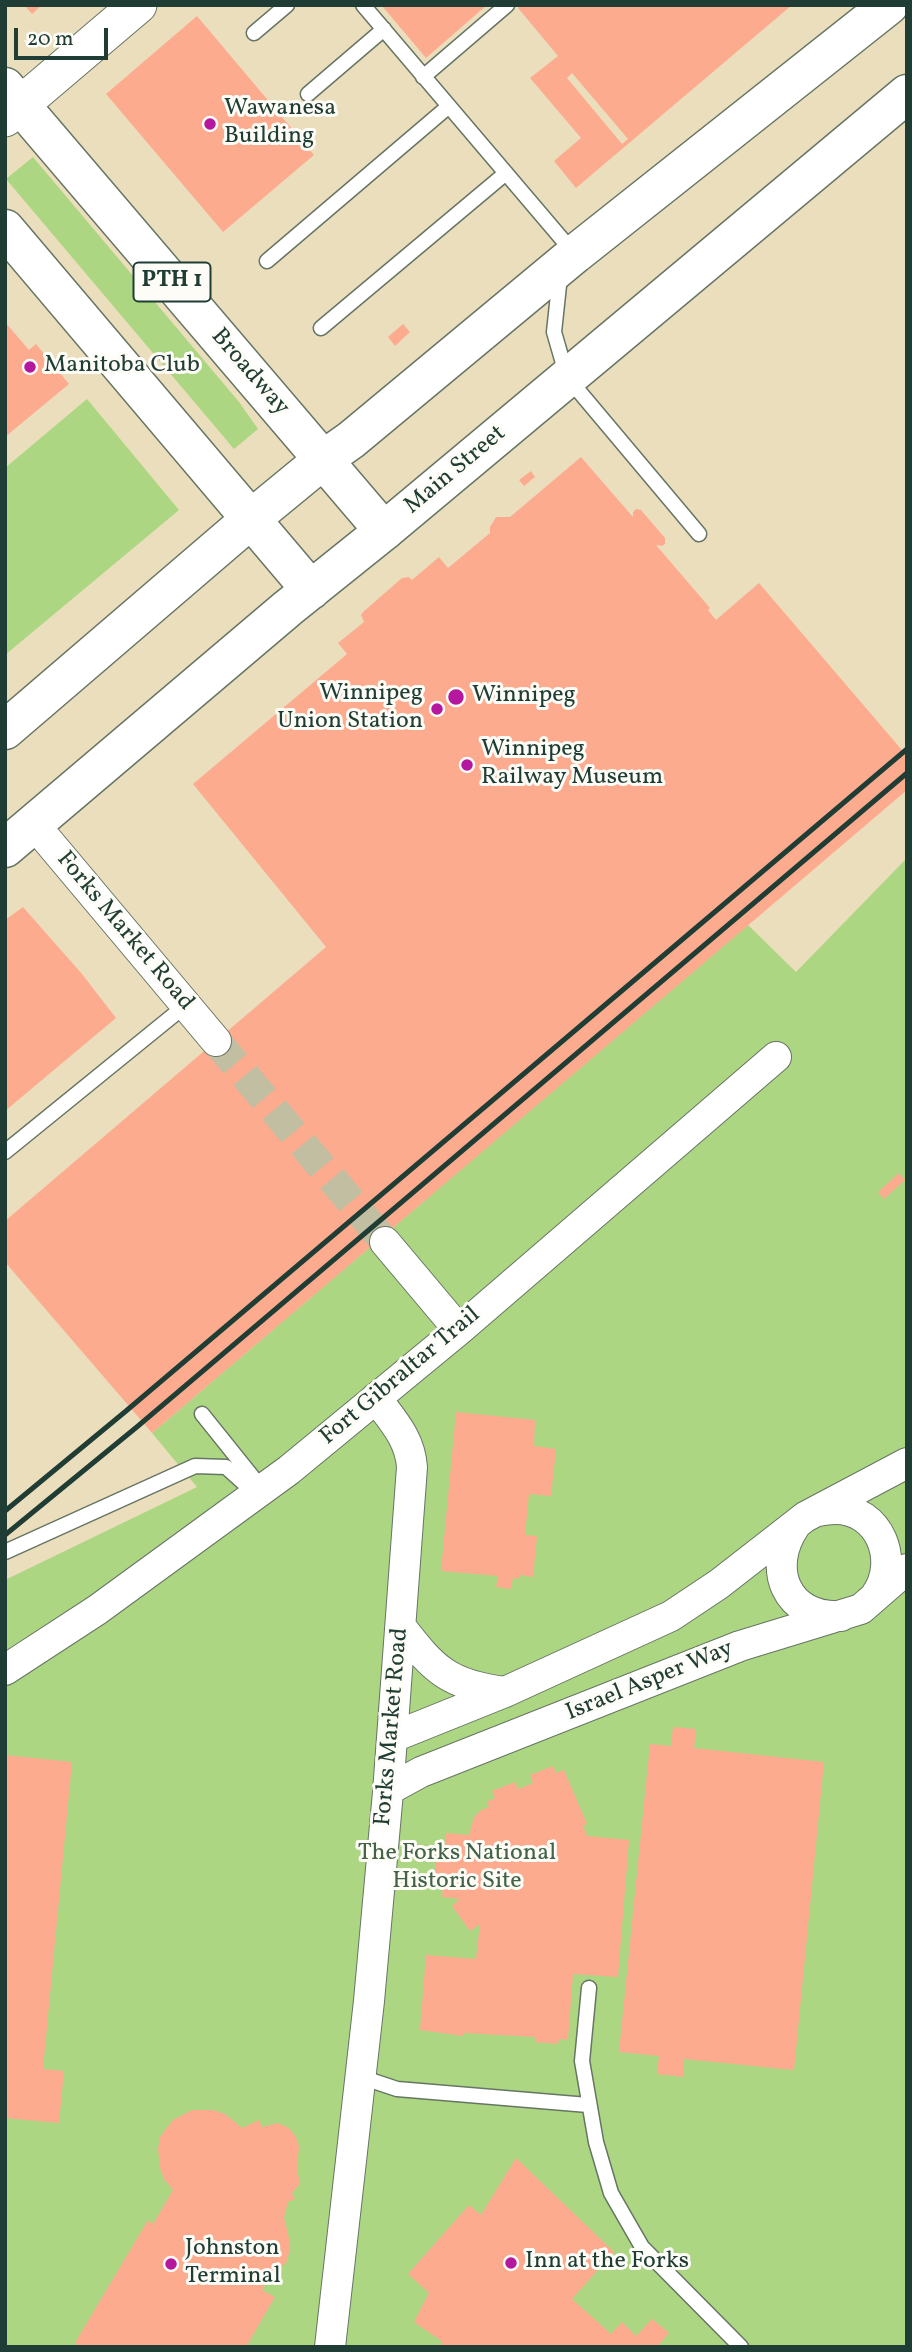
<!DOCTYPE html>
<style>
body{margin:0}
#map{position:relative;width:912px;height:2352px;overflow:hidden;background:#ebdebc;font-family:Vollkorn,serif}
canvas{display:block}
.frame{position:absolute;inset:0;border:7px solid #1f3d34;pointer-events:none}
.scale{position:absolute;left:14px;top:28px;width:94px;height:32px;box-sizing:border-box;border:4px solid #1f3d34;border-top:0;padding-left:9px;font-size:21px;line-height:24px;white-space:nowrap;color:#1f3d34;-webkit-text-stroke:5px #fdfcf7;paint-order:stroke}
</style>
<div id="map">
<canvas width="912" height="2352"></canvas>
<div class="frame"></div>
<div class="scale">20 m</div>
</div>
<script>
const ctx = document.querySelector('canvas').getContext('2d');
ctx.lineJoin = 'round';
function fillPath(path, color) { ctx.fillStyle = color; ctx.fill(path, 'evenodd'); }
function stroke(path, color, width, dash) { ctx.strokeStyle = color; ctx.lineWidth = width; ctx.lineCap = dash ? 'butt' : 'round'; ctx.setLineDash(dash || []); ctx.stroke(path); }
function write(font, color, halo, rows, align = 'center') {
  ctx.font = font + ' Vollkorn,serif'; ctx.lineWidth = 6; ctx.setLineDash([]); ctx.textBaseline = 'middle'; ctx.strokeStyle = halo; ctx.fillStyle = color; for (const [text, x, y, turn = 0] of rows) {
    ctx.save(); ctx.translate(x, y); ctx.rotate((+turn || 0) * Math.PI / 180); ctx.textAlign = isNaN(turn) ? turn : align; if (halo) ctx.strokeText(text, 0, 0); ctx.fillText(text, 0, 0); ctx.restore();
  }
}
fillPath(new Path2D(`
 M33,157l206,245 19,27 -24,20 -228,-270z
 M87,399l92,111 -174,145v-187z
 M907,858v1489h-902v-767l192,-93 -45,-54 596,-508 48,47z`), '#acd681');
fillPath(new Path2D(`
 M24,5h18l-10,9z
 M384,5h103l-61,53 -43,-51z
 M521,5h271l-216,183 -22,-27 27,-23 -51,-60 28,-22 -40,-48zM572,73l56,66 -6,5 -55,-66z
 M197,16l117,139 -91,77 -117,-138z
 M5,322l24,28 7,-6 33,40 -64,53z
 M403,324l7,8 -15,14 -7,-9z
 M581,457l52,60v-5l3,-3 5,1 24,28v6l-3,2 -6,-1 54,63 -2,2 8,10 43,-37 148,173v34l-755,643 -147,-171v-41l321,-274 -133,-163 154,-130 -9,-11 26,-21 -3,-7 2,-3 39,-34 7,-1 3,3 27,-23 9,11 42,-35v-6l6,-10h14z
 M531,471l4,6 -11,9 -5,-6z
 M23,907l59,67 34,44 -111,93v-191z
 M899,1173l6,7 -21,19 -6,-7z
 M456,1412l79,8 -1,26 22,3 -5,47 -22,-2 -4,41 12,1 -4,41 -13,-2v4l-7,-1 -2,11 -15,-2 2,-11 -57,-5z
 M673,1727l23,2 -2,19 130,14 -30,308 -110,-11 -1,18 -26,-3 2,-18 -40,-4 31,-308 21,2z
 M5,1755l67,7 -29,307 21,2 -5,52 -54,-5z
 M553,1766l3,7 8,-3 23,54 -4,2 4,10 42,4 -11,137 -45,-3 -5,66 -9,-1 -1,5 -23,-2v-5l-71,-4 -1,3 -43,-6 6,-75 50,4 4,-35 -10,7 -18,-25 8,-7 -18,-2 2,-17 -9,-1 2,-32 8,1 1,-15 23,2 5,-18 7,-7 8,-3 -2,-5 8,-4 -3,-7 23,-9 3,7 8,-3 7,-3 -3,-8z
 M192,2110h21l12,4 17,14 17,-8 3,7 16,-4 11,5 7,9 3,9 -2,23 3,15 -8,9 3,6 -7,3 -4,15 6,26 -1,10 -3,10 -16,13 -8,14 13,7 -29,50h-166l-5,-4 73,-123 5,4 20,-34 -9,-11 -4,-11 -2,-19 2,-12 13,-17z
 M516,2158l98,94 -42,47 39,35 11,-12 14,14 16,-17 17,14 -12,14h-219l5,-5 -29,-20 15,-29 -21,-19 61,-69 12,10z`), '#fdab8f');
stroke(new Path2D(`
 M216,1041l169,201`), '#c2bea1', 30, [30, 15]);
const service = new Path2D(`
 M363,5l210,247
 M254,33l33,-28
 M423,77l84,-72
 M308,94l76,-65
 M267,261l182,-155
 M560,276l-6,56 13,45 132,157
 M321,328l185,-155
 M5,1152l181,-147
 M202,1414l61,76
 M5,1552l190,-86 31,1 31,28
 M589,1988l-7,73 14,81 15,51 31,54 99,100
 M361,2077l36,12 191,16`);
const minor = new Path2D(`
 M33,823l183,218
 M385,1242l74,88
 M818,1511c5,-1 11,-2 17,-2 45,0 65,52 41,86
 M795,1526c-29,42 -9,93 46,90
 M401,1627c33,43 48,58 104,65
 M5,1670l92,-60 192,-140 170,-140 317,-273
 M393,1737l112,-45 166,-76 48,-32 86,-67 102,-54
 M388,1790l33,-18 319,-126 121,-37 46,-40
 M330,2347l39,-346 19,-209 24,-325c-2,-29 -20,-47 -36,-69`);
const tertiary = new Path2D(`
 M5,118l133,-113`);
const primary = new Path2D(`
 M251,519l73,-60 27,-19 224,-186 314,-249
 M384,531l523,-437`);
const trunk = new Path2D(`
 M5,87l379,444 -96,77 -283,240
 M5,229l306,361
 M5,730l246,-211`);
stroke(service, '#667564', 17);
stroke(minor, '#667564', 32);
stroke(tertiary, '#667564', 39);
stroke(primary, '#667564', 41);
stroke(trunk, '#667564', 41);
stroke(service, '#fff', 14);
stroke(minor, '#fff', 30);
stroke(tertiary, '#fff', 37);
stroke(primary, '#fff', 38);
stroke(trunk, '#fff', 38);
stroke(new Path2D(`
 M5,1511l121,-100 781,-662
 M5,1535l133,-109 769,-653`), '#1f3d34', 5);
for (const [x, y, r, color] of [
 [210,124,7,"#b5179e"],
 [30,367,7,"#b5179e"],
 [456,697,9,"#b5179e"],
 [437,709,7,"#b5179e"],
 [467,765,7,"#b5179e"],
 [511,2263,7,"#b5179e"],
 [171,2264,7,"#b5179e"]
]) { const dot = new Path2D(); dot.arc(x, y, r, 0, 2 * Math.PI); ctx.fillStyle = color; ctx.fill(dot); stroke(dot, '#fdfcf7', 2.5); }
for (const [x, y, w] of [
 [172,282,77]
]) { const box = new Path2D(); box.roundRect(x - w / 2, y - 19.5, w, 39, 5); ctx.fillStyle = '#fdfcf7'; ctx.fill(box); stroke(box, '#1f3d34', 2); }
write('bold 23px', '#1f3d34', null, [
 ["PTH 1",172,282]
]);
write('24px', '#1f3d34', '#fdfcf7', [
 ["Wawanesa",224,110],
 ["Building",224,138],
 ["Manitoba Club",44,367],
 ["Winnipeg",423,695,"right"],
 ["Union Station",423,723,"right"],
 ["Winnipeg",472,697],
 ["Winnipeg",481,751],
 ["Railway Museum",481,779],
 ["Johnston",185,2250],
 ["Terminal",185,2278],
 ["Inn at the Forks",525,2263]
], 'left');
write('24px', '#1f3d34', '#fdfcf7', [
 ["Broadway",249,373,49],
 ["Main Street",456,471,-40],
 ["Forks Market Road",124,932,50],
 ["Fort Gibraltar Trail",401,1377,-40],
 ["Israel Asper Way",650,1682,-22],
 ["Forks Market Road",393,1727,-85]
]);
write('24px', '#426347', '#fdfcf7', [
 ["The Forks National",457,1855],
 ["Historic Site",457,1883]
]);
</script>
